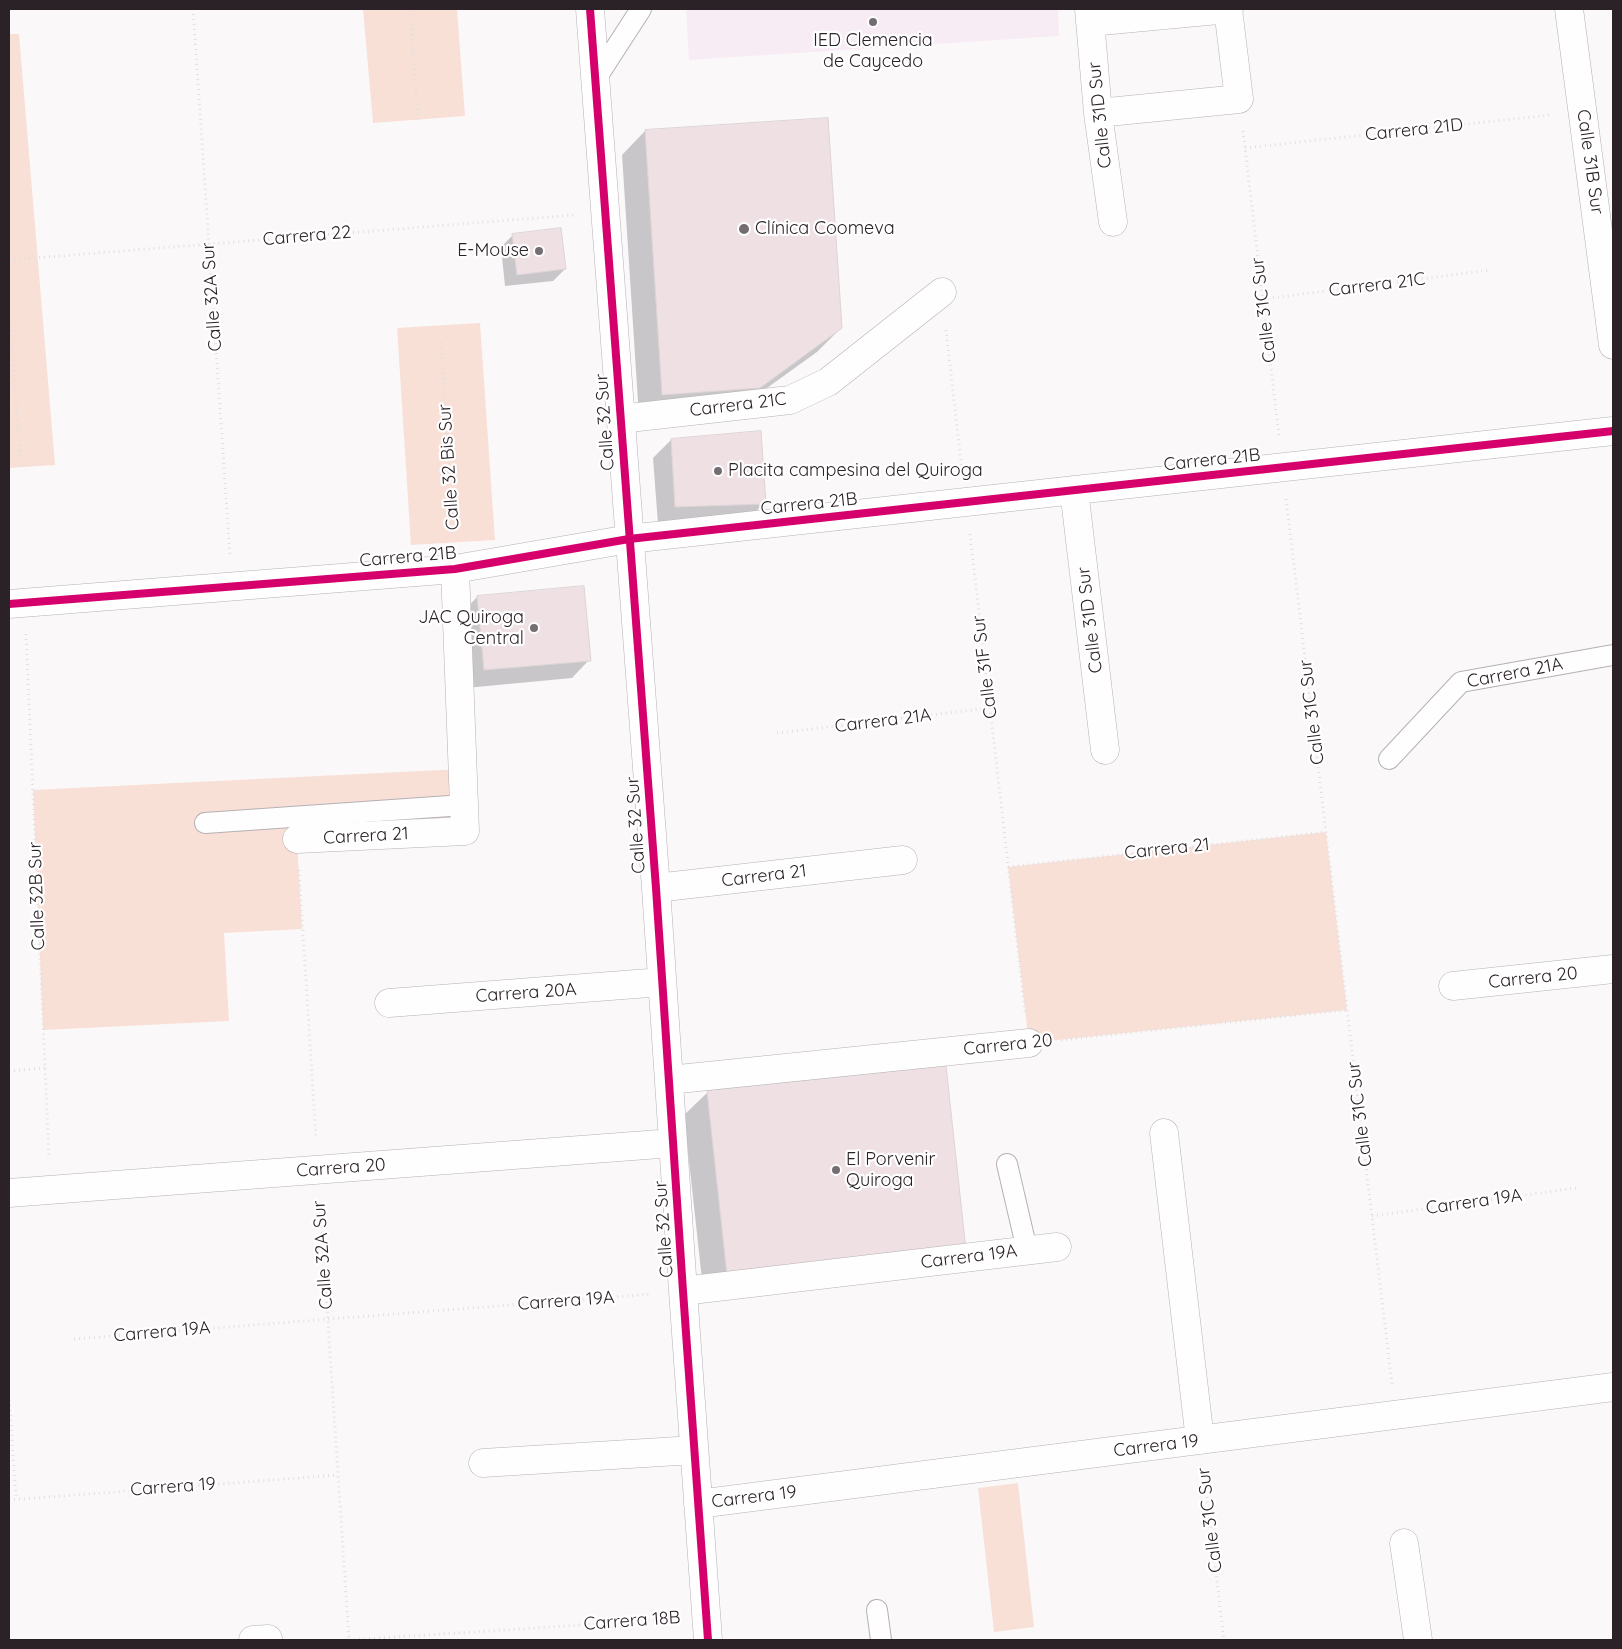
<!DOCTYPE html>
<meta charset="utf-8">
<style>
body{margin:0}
#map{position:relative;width:1622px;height:1649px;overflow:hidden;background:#fbf8fa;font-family:Quicksand,sans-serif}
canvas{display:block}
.frame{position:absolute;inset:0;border:10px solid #2b2228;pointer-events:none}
</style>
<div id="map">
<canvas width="1622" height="1649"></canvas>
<div class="frame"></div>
</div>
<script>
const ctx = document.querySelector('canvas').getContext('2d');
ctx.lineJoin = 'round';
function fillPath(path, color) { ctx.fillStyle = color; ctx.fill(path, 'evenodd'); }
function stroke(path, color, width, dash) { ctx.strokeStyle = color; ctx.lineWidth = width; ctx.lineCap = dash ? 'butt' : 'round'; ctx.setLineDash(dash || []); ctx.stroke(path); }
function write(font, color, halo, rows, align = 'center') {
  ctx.font = font + ' Quicksand,sans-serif'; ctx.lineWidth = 4.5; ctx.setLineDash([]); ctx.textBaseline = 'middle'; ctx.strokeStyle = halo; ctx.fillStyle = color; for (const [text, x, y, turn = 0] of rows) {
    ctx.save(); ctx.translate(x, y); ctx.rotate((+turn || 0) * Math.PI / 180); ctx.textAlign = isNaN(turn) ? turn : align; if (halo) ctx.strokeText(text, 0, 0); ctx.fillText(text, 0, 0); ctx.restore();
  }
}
fillPath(new Path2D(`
 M686,9h372l1,27 -370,24z`), '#f8ecf4');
fillPath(new Path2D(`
 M363,9h94l8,107 -92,7z
 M9,34h10l36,431 -46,3z
 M480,323l15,217 -84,5 -14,-217z
 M462,769l3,62 -168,8 5,90 -78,4 5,88 -186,9 -10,-240z
 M1326,832l21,178 -318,33 -21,-176z
 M1018,1483l16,144 -40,5 -16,-144z`), '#f8e0d7');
fillPath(new Path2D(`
 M645,131l196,197 -24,24 -82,59 -96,6 -17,-262z
 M513,235l52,34 -12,12 -48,5 -4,-39z
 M671,440l93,63 -17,18 -89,3 -5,-66z
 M477,597l112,63 -17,18 -106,10 -6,-73z
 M945,1068l-241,230 -20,-183 24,-23z`), '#0003');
const building = new Path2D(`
 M828,118l14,210 -82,60 -98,7 -17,-265z
 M561,228l5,41 -49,6 -5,-41z
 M761,431l5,73 -91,3 -4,-68z
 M584,586l7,75 -107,9 -7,-74z
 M946,1066l20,184 -239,25 -20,-184z`);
fillPath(building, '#efe0e3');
stroke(building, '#dcd4d6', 1);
const service = new Path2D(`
 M595,80l46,-71
 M1389,759l72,-77 152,-27
 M205,823l259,-18
 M1007,1164l20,86
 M877,1610l4,30`);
const minor = new Path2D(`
 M590,9l66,879 27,403 25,349
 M1089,9l9,104 15,109
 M1569,9l44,336
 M1090,22l139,-13
 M1098,113l141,-14 -11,-90
 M620,419l170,-19 38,-18 114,-90
 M1074,490l31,260
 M9,604l446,-35 174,-30 984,-108
 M297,839l168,-8 -10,-262
 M656,888l247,-28
 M1453,986l160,-17
 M389,1003l273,-21
 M669,1080l360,-37
 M1164,1133l36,307
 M9,1193l664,-50
 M683,1291l374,-44
 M483,1463l211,-13
 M698,1504l915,-117
 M1404,1543l14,97
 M253,1640l15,-1`);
stroke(service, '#b6b0b4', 22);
stroke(minor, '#b6b0b4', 29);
stroke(new Path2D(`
 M193,9l37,547
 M410,9l8,111
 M1243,131l36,305
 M1245,148l305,-33
 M9,260l565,-45
 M1263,299l228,-29
 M9,310l12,157
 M946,330l16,140
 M441,343l12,194
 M1286,499l106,885
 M970,534l55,478
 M26,634l23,523
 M777,733l213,-25
 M1008,867l318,-35
 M299,870l17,268
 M1061,1040l286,-30
 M9,1071l36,-3
 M320,1202l29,438
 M1372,1216l204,-28
 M74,1339l577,-45
 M9,1395l7,104
 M1204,1472l20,168
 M9,1500l329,-25
 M349,1640l325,-21`), '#e1dfe0', 3, [1, 4]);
stroke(service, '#fefefe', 20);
stroke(minor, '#fefefe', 28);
stroke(new Path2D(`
 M590,9l66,879 27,403 25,349
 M9,604l446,-35 174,-30 984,-108`), '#d6006c', 8);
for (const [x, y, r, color] of [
 [873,22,5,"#746d72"],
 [744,229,6,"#746d72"],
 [539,251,5,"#746d72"],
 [718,471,5,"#746d72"],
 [534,628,5,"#746d72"],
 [836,1170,5,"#746d72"]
]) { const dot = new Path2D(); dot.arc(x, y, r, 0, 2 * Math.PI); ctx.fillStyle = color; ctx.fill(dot); stroke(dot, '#fff', 2); }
write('18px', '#2b2228', '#fff', [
 ["IED Clemencia",873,41,"center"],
 ["de Caycedo",873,62,"center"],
 ["Clínica Coomeva",755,229],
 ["E-Mouse",529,251,"right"],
 ["Placita campesina del Quiroga",728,471],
 ["JAC Quiroga",524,618,"right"],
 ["Central",524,639,"right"],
 ["El Porvenir",846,1160],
 ["Quiroga",846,1181]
], 'left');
write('18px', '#2b2228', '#fff', [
 ["Calle 31D Sur",1100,115,-96],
 ["Carrera 21D",1414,130,-6],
 ["Calle 31B Sur",1590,162,82],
 ["Carrera 22",307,236,-5],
 ["Carrera 21C",1377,285,-7],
 ["Calle 32A Sur",212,297,-94],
 ["Calle 31C Sur",1264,310,-97],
 ["Carrera 21C",738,405,-7],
 ["Calle 32 Sur",605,422,-94],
 ["Carrera 21B",1212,460,-6],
 ["Calle 32 Bis Sur",449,467,-94],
 ["Carrera 21B",809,504,-6],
 ["Carrera 21B",408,557,-5],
 ["Calle 31D Sur",1090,620,-97],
 ["Calle 31F Sur",985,667,-97],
 ["Carrera 21A",1515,673,-11],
 ["Calle 31C Sur",1312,712,-97],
 ["Carrera 21A",883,721,-7],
 ["Calle 32 Sur",636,825,-94],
 ["Carrera 21",366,836,-3],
 ["Carrera 21",1167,849,-6],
 ["Carrera 21",764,876,-7],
 ["Calle 32B Sur",37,896,-92],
 ["Carrera 20",1533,978,-6],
 ["Carrera 20A",526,993,-4],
 ["Carrera 20",1008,1045,-6],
 ["Calle 31C Sur",1360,1114,-97],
 ["Carrera 20",341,1168,-4],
 ["Carrera 19A",1474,1202,-8],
 ["Calle 32 Sur",664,1229,-94],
 ["Calle 32A Sur",323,1255,-94],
 ["Carrera 19A",969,1257,-7],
 ["Carrera 19A",566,1301,-4],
 ["Carrera 19A",162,1332,-5],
 ["Carrera 19",1156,1446,-7],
 ["Carrera 19",173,1487,-4],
 ["Carrera 19",754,1497,-7],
 ["Calle 31C Sur",1210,1520,-97],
 ["Carrera 18B",632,1621,-4]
]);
</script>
